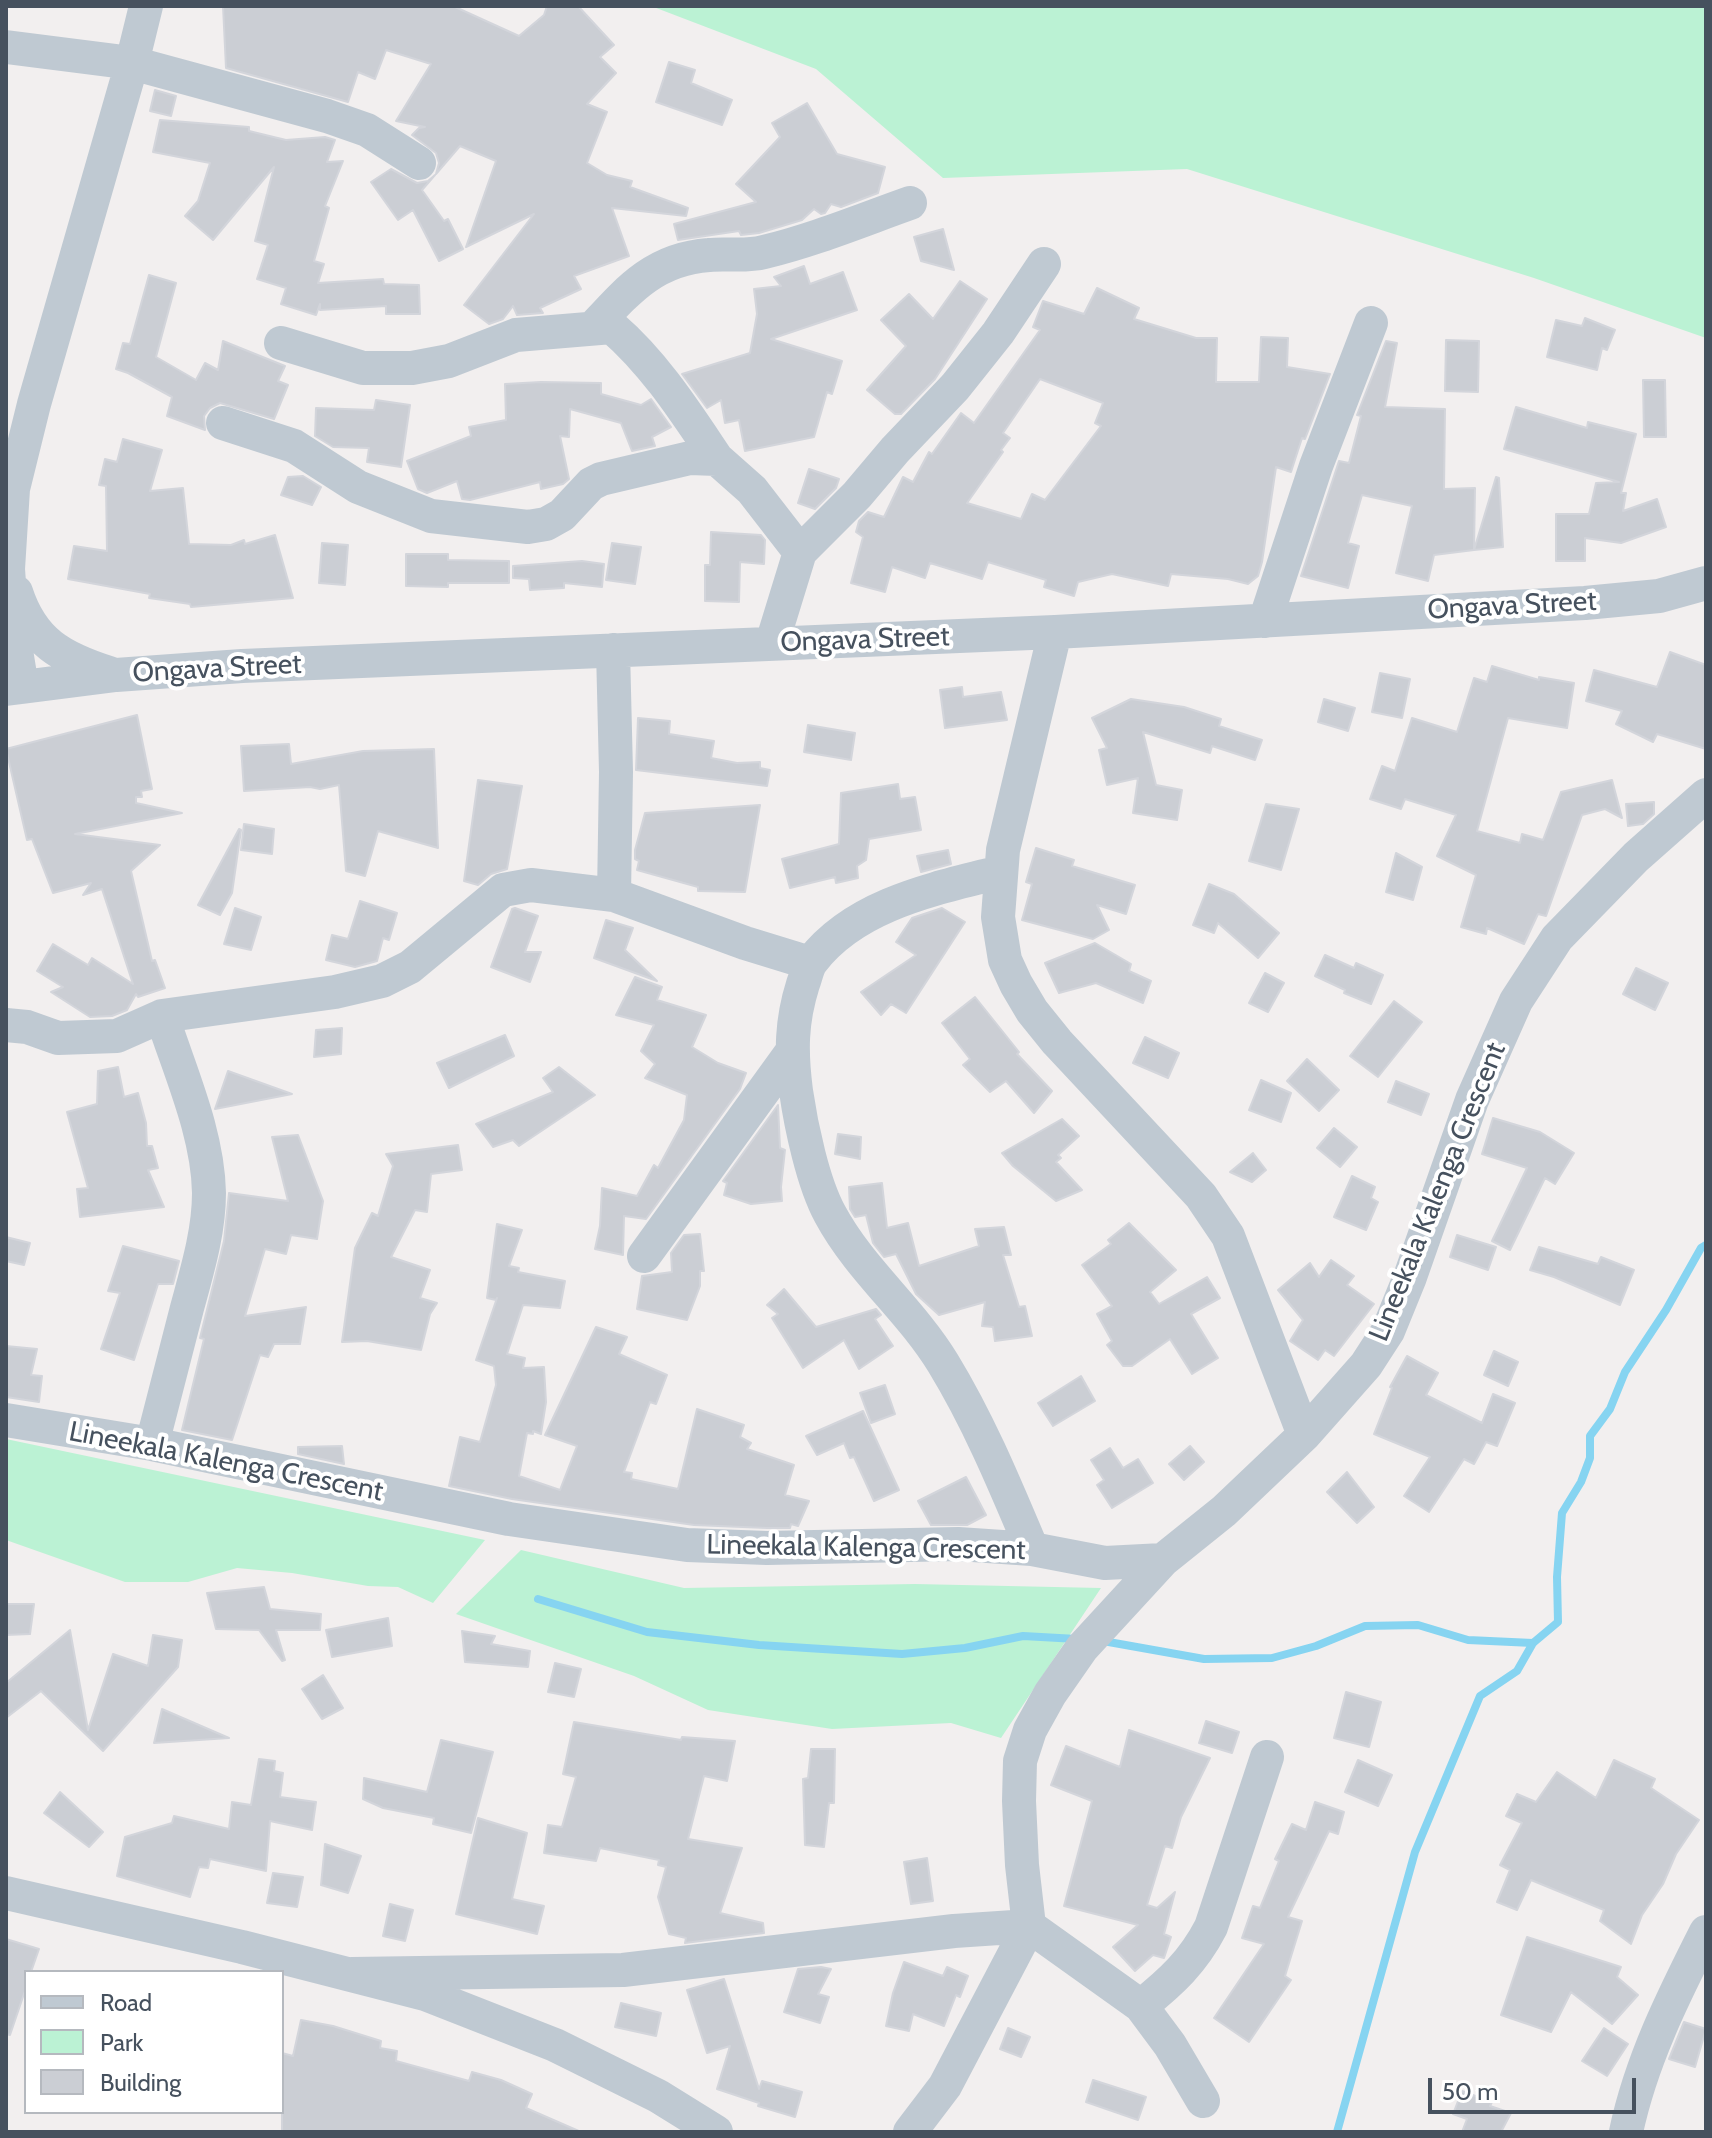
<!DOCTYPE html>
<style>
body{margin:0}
#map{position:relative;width:1712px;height:2138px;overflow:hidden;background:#f2efef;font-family:Cabin,sans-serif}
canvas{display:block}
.frame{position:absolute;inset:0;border:8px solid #46515e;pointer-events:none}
.legend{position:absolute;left:24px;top:1970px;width:260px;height:144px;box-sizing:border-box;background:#fff;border:2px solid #b5b9bf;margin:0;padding:10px 14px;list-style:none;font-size:24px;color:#46515e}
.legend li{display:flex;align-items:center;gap:16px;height:40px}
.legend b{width:40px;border:2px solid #b5b9bf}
.scale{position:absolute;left:1428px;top:2078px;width:208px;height:36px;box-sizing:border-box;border:4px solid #46515e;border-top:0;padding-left:10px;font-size:24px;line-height:28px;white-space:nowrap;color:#46515e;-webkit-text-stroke:6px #fff;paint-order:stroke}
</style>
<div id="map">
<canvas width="1712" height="2138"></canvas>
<div class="frame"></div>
<ul class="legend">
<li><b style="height:10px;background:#bfc9d2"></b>Road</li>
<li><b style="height:22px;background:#bbf2d4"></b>Park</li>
<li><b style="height:22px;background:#cbced4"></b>Building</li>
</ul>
<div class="scale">50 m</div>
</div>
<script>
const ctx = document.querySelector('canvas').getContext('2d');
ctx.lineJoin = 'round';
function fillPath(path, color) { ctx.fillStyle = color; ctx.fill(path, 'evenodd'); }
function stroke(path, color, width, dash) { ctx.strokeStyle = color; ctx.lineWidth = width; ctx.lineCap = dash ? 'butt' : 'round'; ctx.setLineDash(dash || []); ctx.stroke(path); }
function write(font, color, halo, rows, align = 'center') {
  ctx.font = font + ' Cabin,sans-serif'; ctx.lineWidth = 8; ctx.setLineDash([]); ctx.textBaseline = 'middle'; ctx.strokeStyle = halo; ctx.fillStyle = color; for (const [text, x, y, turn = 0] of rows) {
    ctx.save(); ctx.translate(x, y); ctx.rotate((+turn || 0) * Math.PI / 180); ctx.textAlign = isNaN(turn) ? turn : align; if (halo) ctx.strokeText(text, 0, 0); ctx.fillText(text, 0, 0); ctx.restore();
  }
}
fillPath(new Path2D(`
 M651,6h1055v332l-172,-60 -347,-109 -244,9 -127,-109z
 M6,1439l479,101 -52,63 -35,-16 -30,-1 -76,-13 -55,-5 -49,14h-63l-119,-42z
 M521,1550l163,38 231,-4 186,4 -100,150 -50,-15 -119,6 -124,-19 -74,-34 -178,-62z`), '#bbf2d4');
stroke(new Path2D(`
 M538,1599l109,33 112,13 143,9 63,-6 58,-12 54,3
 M1103,1641l101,18 68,-1 44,-12 49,-20 53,-1 50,15 65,3
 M1337,2132l78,-280 65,-156 37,-25 16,-28 25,-21 -1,-45 5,-64 19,-31 9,-24v-22l20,-27 15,-37 41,-62 35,-62 5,-3`), '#86d4f1', 8);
const building = new Path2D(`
 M223,6h230l66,30 25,-21 3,-9h31l36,39 -14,12 16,16 -29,31 20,8 -20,51 20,12 25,6 -2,6 58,21 -2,8 -74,-8 17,48 -55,20 7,13 -41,19 3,5 -26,2 -4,-9 -10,13 -14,5 -25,-19 70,-91 -68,33 30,-86 -36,-15 -24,28 3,-11 -3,-10 -24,-18 7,-7 6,-1 -29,-6 35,-57 -45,-14 -11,29 -17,-7 -10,30 -122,-34z
 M669,62l26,8 -4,13 41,17 -10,25 -66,-23z
 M155,90l21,6 -5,20 -21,-5z
 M807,103l30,51 48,13 -7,26 -37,14 -10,-3 -6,9 -4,1 -7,-5 -12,11 -43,13 -18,2 -2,-4 -61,9 -4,-16 82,-22 -20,-18 44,-47 -8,-14z
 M160,120l89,7v4l37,9 39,-3 10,3 -8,22 16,-1 -18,45 4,2 -15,53 10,3 -6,19 65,-4 1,5 35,1 1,29h-34v-8l-66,4v-6l-4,11 -35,-11 5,-16 -29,-9 11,-34 -13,-4 19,-74 -61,73 -28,-24 13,-15 12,-38 -57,-11z
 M391,169l26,14 11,-2 7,-6 -13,15 22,31 4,-2 15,30 -24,12 -26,-51 -15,10 -27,-38z
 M943,229l11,41 -33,-9 -7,-24z
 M804,266l6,18 33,-12 14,38 -86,29 71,22 -10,33 -5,-2 -13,45 -69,14 -6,-31 -14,3 -4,-23 -14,8 -25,-34 68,-21 7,-39 -3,-25 27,-3 -7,-9z
 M149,275l27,8 -20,74 40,23 9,-17 13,7 5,-29 62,25 -7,15 10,4 -14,34 -54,-16 -10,5 -6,8 1,14 -38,-14 5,-19 -44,-24 -12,-4 7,-26 7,1z
 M960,281l27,18 -52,80 -34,35h-6l-28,-24 39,-44 -25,-26 28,-26 24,25z
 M1097,288l42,20 -5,11 62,19h21l-1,44h43l2,-45 27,1 -1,29 43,7 -25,65 -3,-1 -11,34 -15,-5 -14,95 -4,14 -10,8 -20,-5 -57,-5 -3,12 -56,-12 -34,8 -4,14 -30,-9 2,-7 -58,-18 -6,17 -52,-16 -5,15 -33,-11 -7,25 -34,-9 12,-46 -7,-5 3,-11 9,-9 16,5 19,-40 10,5 16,-30 3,2 29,-41 13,10 66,-93 -7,-3 10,-26 41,13zM1040,379l63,24 -8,20 6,3 -56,74 -13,-6 -11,25 -54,-16 36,-51 -2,-2 9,-12 -7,-5z
 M1585,318l30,12 -8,20 -5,-2 -5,22 -50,-13 9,-37 26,6z
 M1446,340l33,1 -1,51 -33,-1z
 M1386,341l11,2 -12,64 60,2 -1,80 31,-1 -1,62 -40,5 -6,26 -32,-8 16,-67 -50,-11 -14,48 11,3 -11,42 -47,-12 38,-115 10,2 12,-47 -4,-1z
 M1643,380h22l1,57h-22z
 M541,382l60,1v11l40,11 10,-6 20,28 -19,10 3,9 -23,5 -11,-28 -51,-14 -1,28 -9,-1 9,43 -6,5 -22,5 -1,-7 -70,18 -8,-1 -5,-18 -30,12 -9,-4 -11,-28 64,-25 -2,-9 37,-7 -1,-36z
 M376,400l34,5 -9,62 -34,-5 2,-14 -36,-1 -18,-11 1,-28 58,2z
 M1516,407l71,21 1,-6 48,12 -15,59h5l-3,18 34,-12 9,28 -45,16 -36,-5v23h-29v-47h33l7,-31 23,-1 -115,-33z
 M123,439l39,11 -12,41 33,-3 6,56 42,1 13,-5 1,4 30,-9 18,63 -102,9 -1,-3 -41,-6 1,-4 -82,-15 6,-33 33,5 -1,-65 -7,-1 6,-26 12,3z
 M809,469l30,10 -3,9 -21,21 -17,-6z
 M303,476l18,11 -9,18 -31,-10 7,-18z
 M1496,477l3,1 4,69 -29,3z
 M711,532l50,3 4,5 -1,24 -24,-2 -1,40 -34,-1v-36h5z
 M322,543l26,2 -3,40 -26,-2z
 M612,543l29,4 -6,37 -29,-4z
 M406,554h42v6l61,1v22h-61v4l-42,-1z
 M582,561l22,3 -2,23 -38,-4v5l-34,2 -1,-11 -16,-1v-12z
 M1670,652l36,13v84l-49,-15 -4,8 -37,-18 6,-13 -36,-10 8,-31 63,17z
 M1492,666l47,14v-3l35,6 -7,45 -59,-10 -31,113 43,12 2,-9 21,6 18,-48 51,-12 10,38 -17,-9 -23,6 -36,101 -8,-2 -14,30 -37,-16 -1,6 -25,-7 15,-52 -39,-19 19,-41 -51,-16 -4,10 -31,-10 12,-33 13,5 17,-53 45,14 17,-54 13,4z
 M1380,673l30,6 -8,39 -30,-6z
 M962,687l1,10 38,-5 6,28 -62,8 -5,-38z
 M1131,699l53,8 37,12 -2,7 43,14 -7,20 -43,-14 -2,7 -67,-21 13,53 26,5 -5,30 -44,-7 5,-35 -31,7 -8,-35 8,-2 -15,-30z
 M1324,699l31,9 -7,23 -30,-9z
 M137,715l15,74 -11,2 1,6h-6v6l46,10 -107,21 85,11 -29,26 21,90 3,-1 10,28 -27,9 -2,-3 -9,16 -15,6 -22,1 -39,-25 12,-5 -26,-16 16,-27 35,21 4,-7 41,26 -31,-95 -19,6 8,-12 -38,10 -21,-54 -5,1 -21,-91z
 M638,718l32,3 -1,13 45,7 -3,17 26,5 23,-1v6l10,2 -3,16 -131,-16z
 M808,725l47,8 -4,27 -47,-8z
 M289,744l2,20 72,-13 71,-2 4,99 -60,-17 -13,45 -19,-5 -7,-86 -19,4 -10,-2 -66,4 -3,-45z
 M478,780l44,6 -15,83 -16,5 -13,11 -14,-4z
 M898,784l2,15 15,-2 6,33 -52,9 -3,21 -9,6 1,12 -22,5 -1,-6 -45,11 -8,-29 57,-15 2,-51z
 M1654,802v12l-11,10 -15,2 -2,-22z
 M1266,804l33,5 -18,61 -32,-9z
 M760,805l-15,87 -47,-1v-4l-61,-17 2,-9 -4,-2v-9l10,-37z
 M244,824l30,5 -2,25 -31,-4z
 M239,829l2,1 -9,63 -12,22 -22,-10z
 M1036,848l38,12 -2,6 63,19 -9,29 -29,-9 12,25 -16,9 -71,-19 10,-36 -6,-2z
 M948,850l3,14 -30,8 -4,-16z
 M1396,853l26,14 -9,33 -27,-8z
 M1209,884l25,10 45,39 -21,25 -40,-35 -4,10 -21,-8z
 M360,901l37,12 -8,27 -6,-2 -6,23 -22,6 -29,-7 6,-25 16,4z
 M235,908l26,9 -10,33 -27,-6z
 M515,908l23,8 -13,36h16l-11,30 -39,-15 21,-58z
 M942,908l23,14 -59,91 -15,-9 -10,11 -20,-23 55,-37 -20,-13 16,-24z
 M606,920l27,8 -8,22 32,31 -63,-23z
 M1095,943l36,21 -2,7 22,10 -8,22 -47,-20 -37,10 -14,-30z
 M1325,955l29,13 2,-5 27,12 -12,29 -27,-11 1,-3 -30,-14z
 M1636,968l32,15 -13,27 -32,-16z
 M1265,973l19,10 -16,29 -19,-9z
 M635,977l27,10 -5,13 49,15 -14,32 26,16 28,10 -6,16 -94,130 -22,-3 -1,39 -28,-6 5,-23 2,-38 35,8 17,-31 4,3 26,-48 3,-25 -42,-17 10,-14 -14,-13 13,-26 -38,-10z
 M975,997l44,55 -2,2 35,37 -18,22 -28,-32 -16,11 -27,-27 7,-6 -28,-36z
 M1394,1001l28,21 -44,55 -28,-21z
 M342,1028l-1,26 -27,3 2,-27z
 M505,1035l9,21 -65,32 -12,-25z
 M1145,1037l34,16 -11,25 -35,-15z
 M1307,1059l32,31 -20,21 -32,-30z
 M118,1067l6,30 14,-4 8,30 1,23h5l6,22 -10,2 16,37 -84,10 -3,-28 11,-1 -21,-76 30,-8 1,-33z
 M559,1067l36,28 -76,51 -6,-6 -20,7 -17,-23 77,-32 -10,-14z
 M228,1071l64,23 -77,15z
 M1261,1080l30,13 -10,29 -32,-12z
 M1396,1081l33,13 -8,21 -33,-13z
 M778,1105l2,43 5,2 -4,37 1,14 -31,3 -27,-9 3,-12 -4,-2z
 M1493,1118l47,14 34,21 -19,31 -10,-6 -35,72 -18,-9 35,-73 -45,-14z
 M1062,1119l17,17 -21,19 3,3 -5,4 26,28 -26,11 -43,-35 -11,-13z
 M1334,1128l23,19 -17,20 -23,-19z
 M838,1134l23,3 -1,22 -25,-5z
 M298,1135l25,66 -6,38 -26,-4 -5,19 -21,-5 -20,67 61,-9 -6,37h-26l-6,13 -8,-2 -28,85 -50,-10 22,-91 -4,-1 24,-97 5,-48 59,8 -16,-64z
 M458,1145l4,25 -31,4 -4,38 -12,-2 -24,47 39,13 -10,28 17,5 -7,11 -9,36 -54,-9 -25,1 13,-94 17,-35 6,3 15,-50 -7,-12z
 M1253,1153l13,17 -14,12 -22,-10z
 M1352,1176l23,11 -4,11 7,4 -12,28 -32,-13z
 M882,1183l5,45 21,-5 11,43 60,-20 -4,-17 29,-2 7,28h-8l16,52 6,-1 7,30 -37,5 -2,-14 -11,-1 3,-24 -46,13 -23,-21 -20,-40 -12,3 -11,-14 -7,-28 -11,2 -5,-8 -1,-22z
 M1129,1223l47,47 -26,22 9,12 48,-27 13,21 -29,16 27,44 -26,16 -22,-35 -38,27h-9l-16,-21 5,-4 -15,-27 15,-8 -30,-41 29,-21 -3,-4z
 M497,1224l25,6 -13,36 10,2 -1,4 47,9 -5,27 -37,-3 -16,49 18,4 -2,10 21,-1 2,35 -5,32 -8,-3v3l-6,-1 -8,43 41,14 17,-44 -32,-11 51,-108 31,10 -8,17 48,21 -11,29 -6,-2 -26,70 8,1 -1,6 47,10 19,-80 47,16 -4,12 11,6 -4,6 47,16 -9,30 24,6 -11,25 -7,-2 -1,4h-23l-73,-3 -182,-26 -63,-13 11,-49 20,5 16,-57 -2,-19 -18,-6 21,-62 -1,2 -9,-2z
 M700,1234l4,37h-4v15l-13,34 -50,-11 5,-33 30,-4 -1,-19 13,-18z
 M1457,1235l39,12 -8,23 -38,-13z
 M6,1237l24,6 -6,22 -18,-4z
 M123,1246l56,15 -6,23h-15l-24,76 -33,-11 19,-56 -12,-2z
 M1539,1247l59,17 3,-7 33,13 -14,35 -66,-28 -24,-7z
 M1331,1260l23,16 -7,9 27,19 -40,52 -9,-6 -7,10 -28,-19 13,-21 -25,-30 32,-27 9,14z
 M784,1289l32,38 60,-18 5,6 -6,4 18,27 -34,23 -15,-29 -41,28 -31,-50 6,-4 -11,-9z
 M6,1346l31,3 -6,26 11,1 -3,26 -33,-5z
 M1494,1351l24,11 -10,24 -24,-11z
 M1407,1356l31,17 -12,22 56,28 11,-29 22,9 -18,43 -11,-4 -12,22 -10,-5 -35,53 -25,-16 26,-39 -56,-23 18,-46 -2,-1z
 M1081,1376l14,25 -42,25 -15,-23z
 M885,1385l10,29 -24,9 -11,-30z
 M863,1411l36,79 -25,11 -20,-44 -4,1 -6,-15 -27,12 -11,-19z
 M342,1446l2,18 -46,-10v-7z
 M1190,1446l14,16 -20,18 -15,-16z
 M1110,1448l13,20 15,-9 15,24 -41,25 -15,-23 7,-5 -13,-20z
 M1347,1472l27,35 -17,16 -30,-31z
 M966,1477l20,38 -19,10h-36l-13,-24z
 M264,1587l6,22 51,5 -1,16h-44l9,30 -3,1 -23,-31 -43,-1 -9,-36z
 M6,1604h28l-4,30 -24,1z
 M388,1618l4,28 -60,11 -6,-27z
 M70,1630l18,100 25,-76 35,12 5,-31 29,5 -4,27 -75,84 -62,-60 -35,27v-35z
 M462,1631l33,5 -4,8 39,7 -2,16 -63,-5z
 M555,1663l26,6 -7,28 -26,-5z
 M323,1675l20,33 -21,11 -20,-30z
 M1346,1692l35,10 -12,45 -35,-9z
 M162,1709l67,29 -75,5z
 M1206,1721l33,11 -7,21 -33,-10z
 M574,1722l107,18 1,-3 53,4 -8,40 -23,-5 -16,63 54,9 -22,65 43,10 1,10 -79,10 1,-5 -17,-4 -11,-37 8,-30 -8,-2 1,-5 -59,-12 -4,13 -52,-8 4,-28 14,2 14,-50 -13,-3z
 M1129,1730l81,28 -29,59 -9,31 -7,-2 -18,59 10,3 18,-16 -11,42 7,3 -7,21 -11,-3 -18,16 -22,-24 25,-22 -74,-19 28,-105 -41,-16 15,-39 54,21z
 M441,1740l52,12 -22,81 -38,-9 1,-6 -51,-10 -20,-9 1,-21 63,14z
 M811,1749h24l-1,54h-5l-5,44 -19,-2 -2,-66 5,-1z
 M259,1759l16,2 -1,10 9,2 -3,24 36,5 -4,28 -42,-9 -4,50 -56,-12 -2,9 -9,-1 -9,30 -73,-21 8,-39 47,-14 2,-7 55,13 3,-27 19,3z
 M1358,1760l34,15 -14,31 -33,-14z
 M1614,1760l41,19 -4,9 48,32 -23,34 -13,30 -21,31 -11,29 -31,-23 4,-11 -73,-30 -14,30 -20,-8 13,-32 -10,-5 22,-42 -16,-7 11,-22 19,8 21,-30 39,26z
 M60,1792l43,40 -14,15 -45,-34z
 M1315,1802l29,10 -6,22 -9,-3 -41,86 14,4 -17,55 6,4 -42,62 -35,-24 50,-74 -22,-6 11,-32 7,2 19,-47 -4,-2 17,-35 14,6z
 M478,1818l49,15 -15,66 32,7 -7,28 -81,-20z
 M325,1844l36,12 -13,37 -27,-8z
 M927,1858l6,43 -22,3 -7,-42z
 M273,1873l30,4 -6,30 -30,-4z
 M390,1904l23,6 -8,31 -22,-5z
 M1527,1937l94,30 -4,10 21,18 -26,29 -41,-32 -20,40 -50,-17z
 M6,1939l33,10 -8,23h-5v16l-16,47 -4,-1z
 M904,1962l39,14 4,-9 21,9 -8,21 -4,-2 -12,31 -31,-12 -4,17 -23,-5 7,-33z
 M821,1967l10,2 -13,25 11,3 -9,26 -36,-11 14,-43z
 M724,1979l35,110 3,-8 40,11 -7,25 -37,-11 1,-3 -42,-14 13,-43 -23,7 -20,-63z
 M621,2003l40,10 -5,23 -41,-9z
 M301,2020l32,6 48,15 -1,7 17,3 -1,10 73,20 3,-9 29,8 31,14 -6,14 55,24h-299v-79l11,3z
 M1684,2022l22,7 -11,38 -26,-8z
 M1008,2028l22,9 -9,20 -21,-8z
 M1604,2028l24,16 -21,32 -25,-15z
 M1093,2080l53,17 -8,23 -52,-18z
 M1462,2091l30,11 -2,4 21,7 -10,19h-39l5,-13 -14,-5z`);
fillPath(building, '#cbced4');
stroke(building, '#d3d5db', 2);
stroke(new Path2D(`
 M6,47l126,16 195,53 40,14 52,33
 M593,328c35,-38 61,-69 116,-73 18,-2 36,2 55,-3 50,-12 98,-32 146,-49
 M281,343l82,25h49l37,-7 67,-26 96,-8c43,37 74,86 105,132
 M223,423l71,23 64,41 73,29 97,11 18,-3 16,-9 29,-31 10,-5 89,-21 27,1 35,31 48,62
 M16,592c16,50 46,66 93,81
 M1265,621l51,-155 55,-143
 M1055,632l-52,218 -5,67 7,43 11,24 16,27 25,31 144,154 27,40 76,199
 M772,643l28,-91 57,-57 38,-45 60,-63 43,-54 46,-69
 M613,650l3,122 -2,123
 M22,687l94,-12 126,-9 813,-34 530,-29 74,-7 47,-13
 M6,689l16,-2 -10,-61 -4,-57 5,-80 21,-85 98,-341 14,-57
 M1000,872c-66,17 -144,32 -188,89 -5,6 -6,16 -9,23 -12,38 -12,68 -7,107 5,35 17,92 34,123 30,56 80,95 113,149 36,59 62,122 89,186
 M6,1025l21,2 31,11 59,-2 45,-20 173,-24 47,-11 28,-14 93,-77 28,-5 83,10 131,48 65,20
 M644,1256l147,-203
 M6,1420l146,24 357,75 178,26 80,3 191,-4 74,5 73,14 58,-3 61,-49 80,-76 62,-70 22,-34 22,-54 62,-177 44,-99 41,-63 79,-81 70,-62
 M152,1444c12,-45 23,-91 35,-136 10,-37 22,-76 22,-115 -1,-60 -29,-121 -47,-177
 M6,1893l236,54 183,47 130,51 103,51 58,36
 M352,1974l271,-4 331,-39 75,-5 112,80 29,39 33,56
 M1141,2006c30,-24 52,-44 70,-79l56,-170
 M910,2132l35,-46 84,-160 -7,-61 -3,-64 1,-40 10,-31 20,-36 32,-46 81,-88
 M1626,2132c15,-71 47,-135 80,-200`), '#bfc9d2', 34);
write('28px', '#46515e', '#fff', [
 ["Ongava Street",1512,606,-3],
 ["Ongava Street",865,640,-2],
 ["Ongava Street",217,669,-3],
 ["Lineekala Kalenga Crescent",1438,1192,-68],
 ["Lineekala Kalenga Crescent",226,1462,11],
 ["Lineekala Kalenga Crescent",866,1548,1]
]);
</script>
